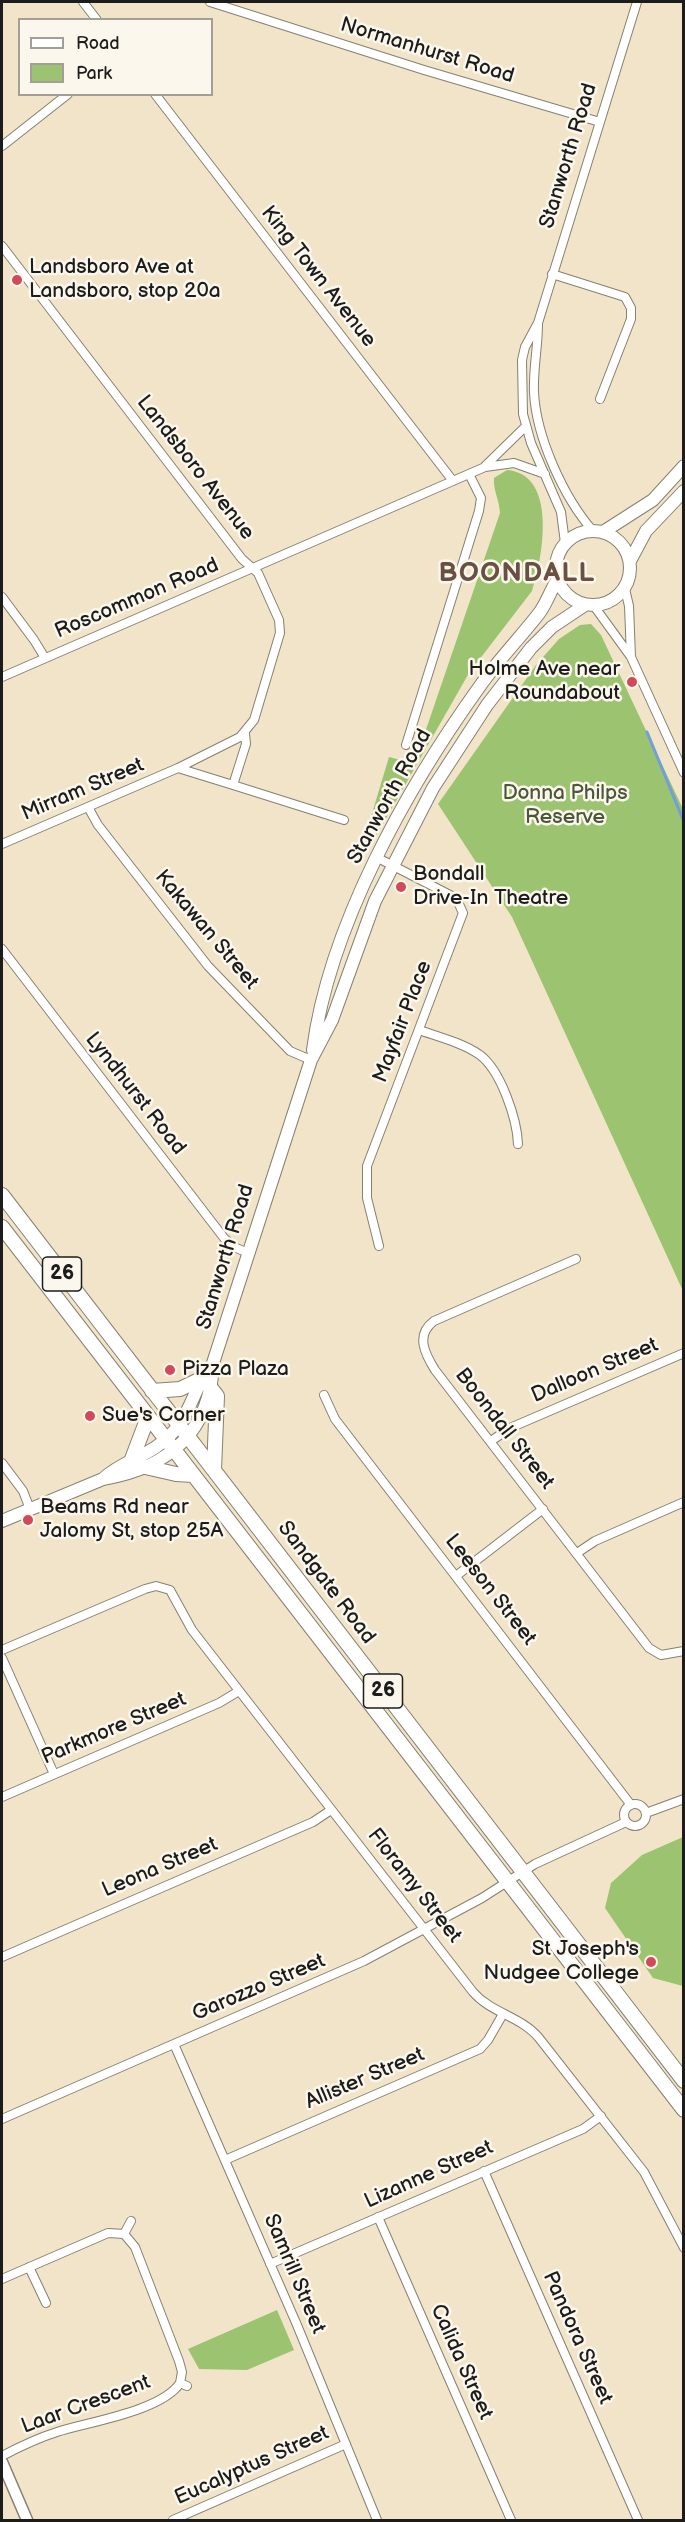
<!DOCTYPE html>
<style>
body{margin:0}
#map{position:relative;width:685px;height:2522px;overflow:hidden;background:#f1e4c8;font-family:"Balsamiq Sans",sans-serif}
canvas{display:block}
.frame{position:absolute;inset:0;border:3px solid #1c1c1c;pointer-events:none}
.legend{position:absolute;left:18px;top:18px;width:195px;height:78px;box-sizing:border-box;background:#fbf7ec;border:2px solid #a29f99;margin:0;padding:8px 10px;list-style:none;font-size:18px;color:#1c1c1c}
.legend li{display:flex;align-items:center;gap:12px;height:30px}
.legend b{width:30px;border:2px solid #a29f99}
</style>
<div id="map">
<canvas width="685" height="2522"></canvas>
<div class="frame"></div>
<ul class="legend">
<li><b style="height:8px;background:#fff"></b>Road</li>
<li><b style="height:16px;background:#9cc36f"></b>Park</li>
</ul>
</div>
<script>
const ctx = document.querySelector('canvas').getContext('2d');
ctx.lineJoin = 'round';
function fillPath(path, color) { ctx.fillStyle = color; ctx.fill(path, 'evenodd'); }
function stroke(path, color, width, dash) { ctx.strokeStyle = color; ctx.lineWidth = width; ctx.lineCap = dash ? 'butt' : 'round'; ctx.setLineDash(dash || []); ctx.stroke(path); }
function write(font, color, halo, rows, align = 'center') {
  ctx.font = font + ' "Balsamiq Sans",sans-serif'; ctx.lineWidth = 5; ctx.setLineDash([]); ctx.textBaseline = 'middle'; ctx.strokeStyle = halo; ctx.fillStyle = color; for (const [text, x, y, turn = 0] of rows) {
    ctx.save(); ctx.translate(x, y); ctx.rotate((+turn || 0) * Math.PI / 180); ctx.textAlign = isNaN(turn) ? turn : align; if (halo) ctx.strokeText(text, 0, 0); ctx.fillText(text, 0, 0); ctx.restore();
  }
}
fillPath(new Path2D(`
 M507,470c51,4 36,88 25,121l-63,82 -101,177h-7l28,-93 16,4 14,-11 81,-237c-1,-15 -7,-22 -6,-35z
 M591,624l10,11 82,174v482l-171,-374 -74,-113 98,-139 23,-26 21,-14z
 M683,1837v149l-30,-8 -48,-70 6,-25 31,-28z
 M277,2310l17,40 -47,20 -48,-1 -11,-20z`), '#9cc36f');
stroke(new Path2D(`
 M647,732l37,90`), '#6fa0d9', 3);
const minor = new Path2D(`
 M83,2l14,18
 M210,2l214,68 176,52
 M155,94l298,387
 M2,146l66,-52
 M2,246l240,313 16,14 21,47 1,13 -26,87 -14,17 -62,31 -176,76
 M552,274l73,23 6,11v11l-31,80
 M538,324c0,23 -5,45 -4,68 2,45 30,106 59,139
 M485,466l41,-40
 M565,543l-4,-31 -30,-69 -8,-29 -1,-54 3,-13 13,-24 99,-321
 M625,589l4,17 2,51
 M2,597l32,43 11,18
 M594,606l37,51 53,116
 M2,677l483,-210 29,-4 31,11
 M406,745l73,-234 2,-13 -12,-24
 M178,768l55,17 13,-41 -1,-10
 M233,785l111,35
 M88,807l10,18 110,141 82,85 21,9
 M376,857l74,38 8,7 5,11 -96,253v32l12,48
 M2,949l222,289 10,9 14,6
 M419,1030c20,7 44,13 61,25 21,16 37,64 38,89
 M576,1259l-142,62c-19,14 -9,33 1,49l214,278 12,7 23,-4
 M324,1395l11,24 296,386
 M491,1441l19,-13 174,-75
 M2,1463l21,28 7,18
 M577,1553l18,-12 89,-39
 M456,1576l87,-67
 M2,1650l143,-61 11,-3 14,4 22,40 281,362c18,21 49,25 66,46l105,134 40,76
 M2,1658l52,116
 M2,1797l217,-94 20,-12
 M624 1815a11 11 0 1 1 22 0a11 11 0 1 1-22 0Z
 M646,1813l38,-14
 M2,1957l311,-135 18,-12
 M174,2044l123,281 80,195
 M2,2119l362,-158 118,-63 53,-34 91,-42
 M225,2160l255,-111 8,-9 15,-26
 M484,2171l154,349
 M378,2217l133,303
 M131,2221l-7,13 11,13 44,114 3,11 -2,11
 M270,2264l313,-135 18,-13
 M29,2267l17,36
 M2,2279l106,-46 16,1
 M2,2456c17,-9 36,-18 55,-24 31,-10 105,-21 123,-49l7,3
 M173,2520l173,-76`);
const tertiary = new Path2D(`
 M2,2462l25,58`);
const secondary = new Path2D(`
 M556 568a37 37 0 1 1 74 0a37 37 0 1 1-74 0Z
 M603,532l50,-32 31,-34
 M630,561l16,-30 38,-40
 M313,1050c16,-124 95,-264 167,-364 18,-26 41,-49 60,-74 7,-10 11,-22 17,-32
 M103,1479c16,-15 35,-20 53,-32 30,-20 33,-44 49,-74
 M2,1521l101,-42c66,-11 108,-48 110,-116l98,-303 21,-40 43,-119 58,-113 54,-83 44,-57 21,-21 33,-22`);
const trunk = new Path2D(`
 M2,1195l682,886
 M2,1227l682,883
 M210,1387l7,9 -3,74
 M152,1391l28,-2 21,-10
 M132,1459l16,-42
 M141,1466l35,8 17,1`);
stroke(minor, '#868072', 10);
stroke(tertiary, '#868072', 13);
stroke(secondary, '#868072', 14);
stroke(trunk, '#868072', 16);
stroke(minor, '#fff', 8);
stroke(tertiary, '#fff', 10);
stroke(secondary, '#fff', 12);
stroke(trunk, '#fff', 14);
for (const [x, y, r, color] of [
 [17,280,6,"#d1495b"],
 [632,682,6,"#d1495b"],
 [401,887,6,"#d1495b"],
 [170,1370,6,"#d1495b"],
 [90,1416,6,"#d1495b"],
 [28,1520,6,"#d1495b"],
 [651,1962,6,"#d1495b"]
]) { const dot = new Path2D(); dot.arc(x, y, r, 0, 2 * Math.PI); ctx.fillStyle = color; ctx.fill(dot); stroke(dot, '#fbf7ec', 2); }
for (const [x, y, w] of [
 [62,1274,39],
 [383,1691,39]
]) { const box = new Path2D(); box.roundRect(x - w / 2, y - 17, w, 34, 4.5); ctx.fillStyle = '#fbf7ec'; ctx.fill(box); stroke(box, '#1c1c1c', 1.5); }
write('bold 20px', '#1c1c1c', null, [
 ["26",62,1274],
 ["26",383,1691]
]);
write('21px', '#1c1c1c', '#fbf7ec', [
 ["Normanhurst Road",427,51,17],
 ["Stanworth Road",569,156,-73],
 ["King Town Avenue",318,277,52],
 ["Landsboro Avenue",195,468,52],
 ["Roscommon Road",137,599,-23],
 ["Mirram Street",83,790,-23],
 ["Stanworth Road",390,797,-61],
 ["Kakawan Street",206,930,50],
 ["Mayfair Place",403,1022,-69],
 ["Lyndhurst Road",135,1094,52],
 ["Stanworth Road",226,1257,-73],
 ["Dalloon Street",595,1371,-23],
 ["Boondall Street",504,1429,52],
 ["Sandgate Road",326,1583,53],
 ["Leeson Street",490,1590,52],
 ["Parkmore Street",114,1729,-23],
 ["Leona Street",160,1868,-23],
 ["Floramy Street",414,1886,52],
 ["Garozzo Street",259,1988,-23],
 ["Allister Street",365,2079,-23],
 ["Lizanne Street",429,2175,-24],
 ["Samrill Street",294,2274,67],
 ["Pandora Street",577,2338,66],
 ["Calida Street",461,2362,66],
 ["Laar Crescent",86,2405,-20],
 ["Eucalyptus Street",252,2466,-24]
]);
write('21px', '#1c1c1c', '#fbf7ec', [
 ["Landsboro Ave at",29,268],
 ["Landsboro, stop 20a",29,292],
 ["Holme Ave near",620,670,"right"],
 ["Roundabout",620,694,"right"],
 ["Bondall",413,875],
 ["Drive-In Theatre",413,899],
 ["Pizza Plaza",182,1370],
 ["Sue's Corner",102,1416],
 ["Beams Rd near",40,1508],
 ["Jalomy St, stop 25A",40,1532],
 ["St Joseph's",639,1950,"right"],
 ["Nudgee College",639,1974,"right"]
], 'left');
write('21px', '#495639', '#fbf7ec', [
 ["Donna Philps",565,794],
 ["Reserve",565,818]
]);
ctx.letterSpacing = '1.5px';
write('bold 27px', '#6a5043', '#fbf7ec', [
 ["BOONDALL",517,574]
]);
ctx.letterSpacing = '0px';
</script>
